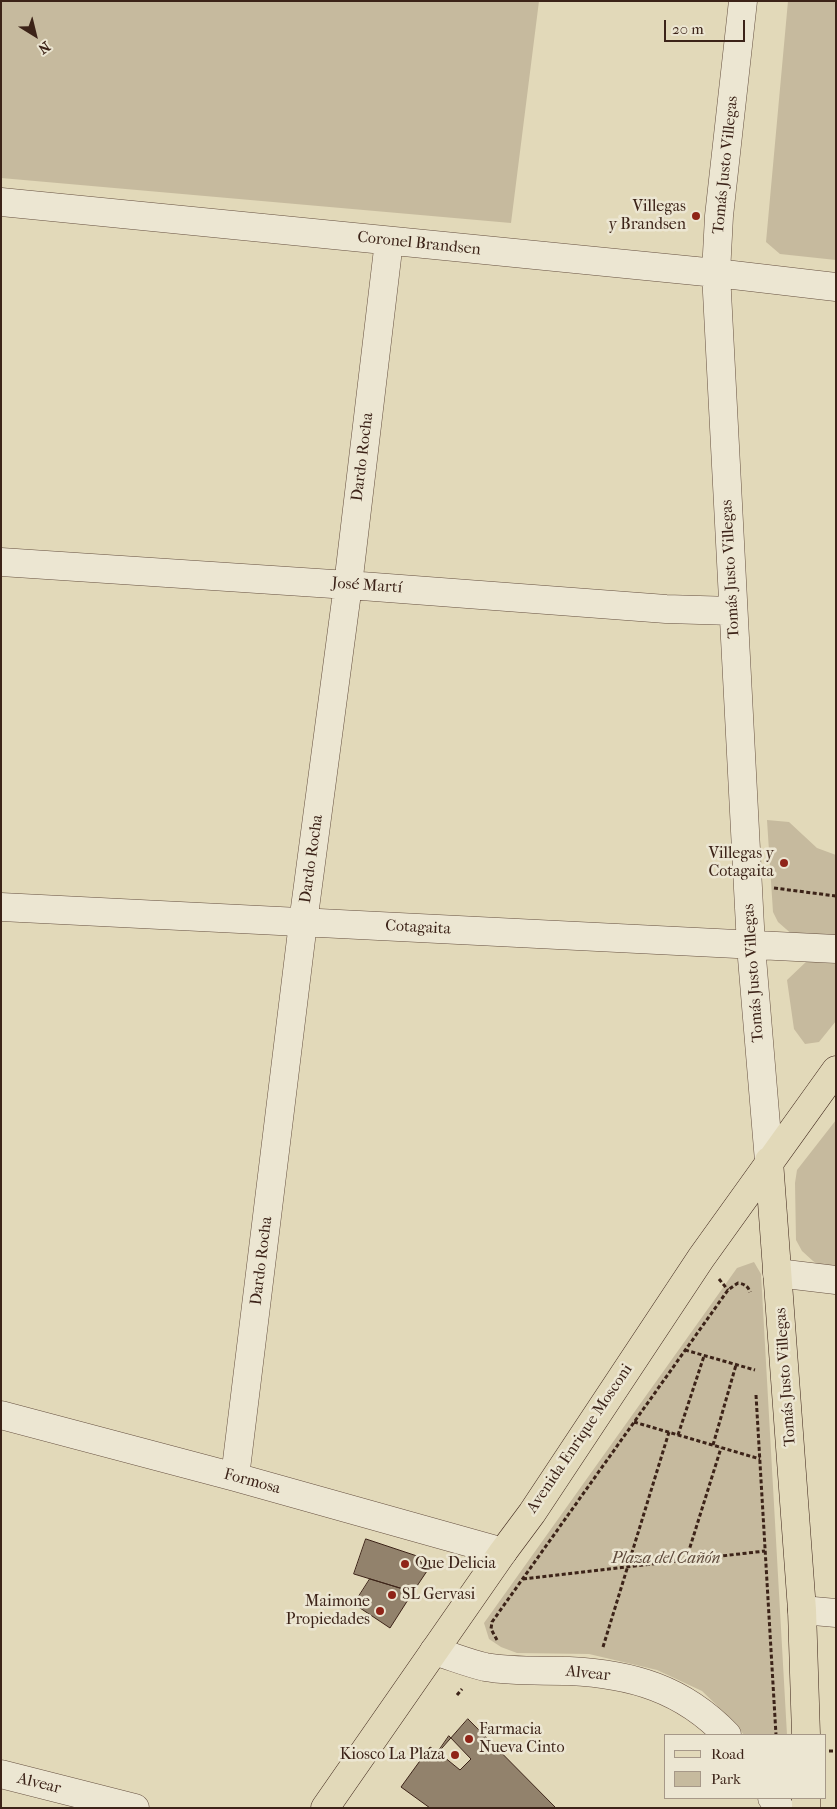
<!DOCTYPE html>
<meta charset="utf-8">
<style>
body{margin:0}
#map{position:relative;width:837px;height:1809px;overflow:hidden;background:#e2d9b9;font-family:"IM FELL French Canon",serif}
canvas{display:block}
.frame{position:absolute;inset:0;border:2px solid #3c2318;pointer-events:none}
.legend{position:absolute;left:664px;top:1734px;width:162px;height:65px;box-sizing:border-box;background:#ece6d2;border:1px solid #a69888;margin:0;padding:6px 9px;list-style:none;font-size:15px;color:#3c2318}
.legend li{display:flex;align-items:center;gap:10px;height:25px}
.legend b{width:25px;border:1px solid #a69888}
.north{position:absolute;left:10px;top:10px;width:50px;height:50px;-webkit-text-stroke:4px #ece6d2;paint-order:stroke;rotate:144deg;font-size:14px;font-weight:700;line-height:20px;text-align:center;color:#3c2318}
.north::after{content:'';display:block;margin:auto;width:18px;height:22px;background:#3c2318;clip-path:polygon(50% 0,100% 100%,50% 72%,0 100%)}
.scale{position:absolute;left:664px;top:20px;width:81px;height:22px;box-sizing:border-box;border:2px solid #3c2318;border-top:0;padding-left:6px;font-size:15px;line-height:18px;white-space:nowrap;color:#3c2318;-webkit-text-stroke:4px #ece6d2;paint-order:stroke}
</style>
<div id="map">
<canvas width="837" height="1809"></canvas>
<div class="frame"></div>
<ul class="legend">
<li><b style="height:6px;background:#e2d9b9"></b>Road</li>
<li><b style="height:14px;background:#c6ba9e"></b>Park</li>
</ul>
<div class="north">N</div>
<div class="scale">20 m</div>
</div>
<script>
const ctx = document.querySelector('canvas').getContext('2d');
ctx.lineJoin = 'round';
function fillPath(path, color) { ctx.fillStyle = color; ctx.fill(path, 'evenodd'); }
function stroke(path, color, width, dash) { ctx.strokeStyle = color; ctx.lineWidth = width; ctx.lineCap = dash ? 'butt' : 'round'; ctx.setLineDash(dash || []); ctx.stroke(path); }
function write(font, color, halo, rows, align = 'center') {
  ctx.font = font + ' "IM FELL French Canon",serif'; ctx.lineWidth = 5; ctx.setLineDash([]); ctx.textBaseline = 'middle'; ctx.strokeStyle = halo; ctx.fillStyle = color; for (const [text, x, y, turn = 0] of rows) {
    ctx.save(); ctx.translate(x, y); ctx.rotate((+turn || 0) * Math.PI / 180); ctx.textAlign = isNaN(turn) ? turn : align; if (halo) ctx.strokeText(text, 0, 0); ctx.fillText(text, 0, 0); ctx.restore();
  }
}
fillPath(new Path2D(`
 M1,1h538l-28,222 -510,-45z
 M788,1h48v259l-56,-6 -14,-12z
 M767,820l22,2 28,26 19,7v83l-42,-2 -16,-14 -5,-10z
 M807,961l29,3v57l-17,21 -14,2 -11,-15 -7,-49z
 M836,1120v147l-16,-1 -7,-5 -11,-10 -6,-11 -1,-57 2,-13z
 M754,1262l7,12 26,461h-43l-11,-14 -31,-30 -45,-21 -68,-16 -72,-1 -16,-6 -12,-8 -5,-16 253,-355z`), '#c6ba9e');
const building = new Path2D(`
 M366,1539l51,17 10,15 -14,21 -59,-18z
 M370,1579l43,13 -23,36 -36,-24z
 M468,1719l88,89h-126l-29,-21 29,-40 8,5z
 M449,1736l22,23 -11,11 -22,-18z`);
fillPath(building, '#92826c');
stroke(building, '#3c2318', 1);
const minor = new Path2D(`
 M743,1l-24,215 -3,57 35,673 18,215
 M1,202l715,71 120,14
 M1,562l347,23 318,24 67,2
 M1,907l835,42
 M777,1273l59,7
 M1,1415l234,62 268,75
 M235,1477l68,-554 45,-338 41,-344
 M802,1610l34,3
 M434,1651c17,5 34,12 51,16 28,5 56,3 84,4 63,3 114,18 158,64
 M1,1774l134,34
 M772,1798l8,10`);
const major = new Path2D(`
 M769,1161l33,449 4,125
 M806,1798v10
 M325,1808l178,-256 29,-39 169,-255 135,-188`);
stroke(minor, '#665040', 29);
stroke(major, '#3c2318', 29);
stroke(new Path2D(`
 M774,888l62,8
 M719,1279l9,11
 M685,1350l70,20
 M756,1395l20,340
 M634,1422l126,37
 M678,1435l26,-79
 M713,1445l23,-80
 M686,1560l35,-112
 M523,1579l242,-28
 M497,1640l-6,-11 1,-7 236,-332 10,-7c6,1 10,3 12,9
 M603,1647l66,-215
 M457,1695l5,-6
 M829,1751h7`), '#3c2318', 3, [4, 2.5]);
stroke(minor, '#ece6d2', 28);
stroke(major, '#e2d9b9', 28);
for (const [x, y, r, color] of [
 [696,216,5,"#8f2418"],
 [784,863,5,"#8f2418"],
 [405,1564,5,"#8f2418"],
 [392,1595,5,"#8f2418"],
 [380,1611,5,"#8f2418"],
 [469,1739,5,"#8f2418"],
 [455,1755,5,"#8f2418"]
]) { const dot = new Path2D(); dot.arc(x, y, r, 0, 2 * Math.PI); ctx.fillStyle = color; ctx.fill(dot); stroke(dot, '#ece6d2', 2); }
write('16px', '#3c2318', '#ece6d2', [
 ["Tomás Justo Villegas",726,165,-84],
 ["Coronel Brandsen",419,244,6],
 ["Dardo Rocha",363,457,-83],
 ["Tomás Justo Villegas",731,569,-93],
 ["José Martí",367,586,4],
 ["Dardo Rocha",312,859,-82],
 ["Cotagaita",418,928,3],
 ["Tomás Justo Villegas",754,973,-94],
 ["Dardo Rocha",262,1261,-83],
 ["Tomás Justo Villegas",786,1377,-94],
 ["Avenida Enrique Mosconi",580,1439,-56],
 ["Formosa",252,1482,15],
 ["Alvear",588,1674,6],
 ["Alvear",39,1784,14]
]);
write('16px', '#3c2318', '#ece6d2', [
 ["Villegas",686,207],
 ["y Brandsen",686,225],
 ["Villegas y",774,854],
 ["Cotagaita",774,872],
 ["Que Delicia",415,1564,"left"],
 ["SL Gervasi",402,1595,"left"],
 ["Maimone",370,1602],
 ["Propiedades",370,1620],
 ["Farmacia",479,1730,"left"],
 ["Nueva Cinto",479,1748,"left"],
 ["Kiosco La Plaza",445,1755]
], 'right');
write('italic 16px', '#5e493a', '#ece6d2', [
 ["Plaza del Cañón",666,1559]
]);
</script>
